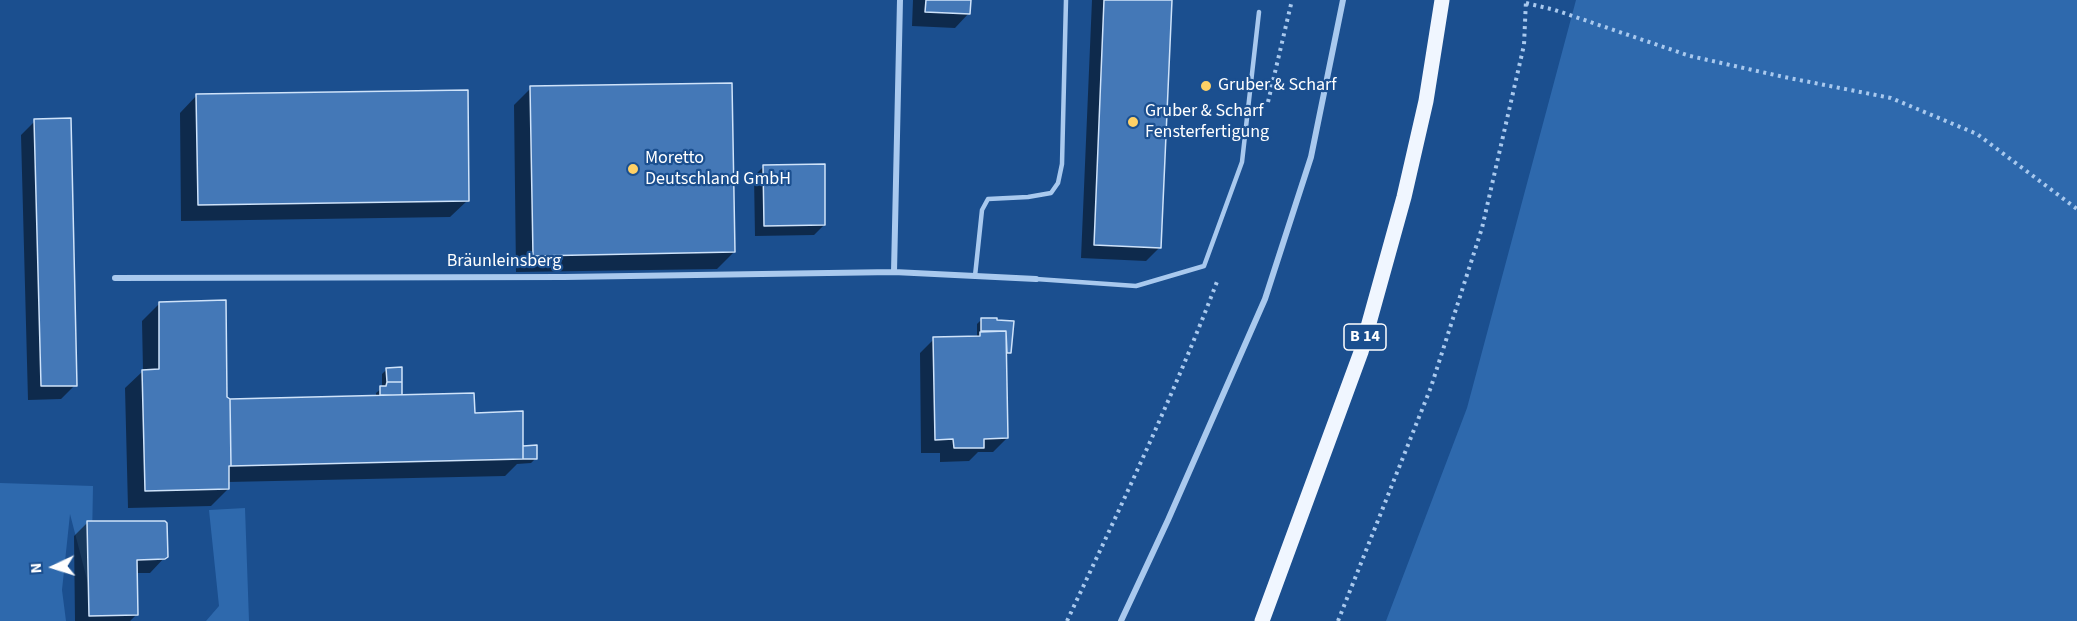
<!DOCTYPE html>
<meta charset="utf-8">
<style>
body{margin:0}
#map{position:relative;width:2077px;height:621px;overflow:hidden;background:#1b4f8f;font-family:"Source Sans 3",sans-serif}
canvas{display:block}
.north{position:absolute;left:24px;top:537px;width:60px;height:60px;-webkit-text-stroke:4px #1b4f8f;paint-order:stroke;rotate:266deg;font-size:16px;font-weight:700;line-height:24px;text-align:center;color:#fff}
.north::after{content:'';display:block;margin:auto;width:21px;height:27px;background:#fff;clip-path:polygon(50% 0,100% 100%,50% 72%,0 100%)}
</style>
<div id="map">
<canvas width="2077" height="621"></canvas>
<div class="north">N</div>
</div>
<script>
const ctx = document.querySelector('canvas').getContext('2d');
ctx.lineJoin = 'round';
function fillPath(path, color) { ctx.fillStyle = color; ctx.fill(path, 'evenodd'); }
function stroke(path, color, width, dash) { ctx.strokeStyle = color; ctx.lineWidth = width; ctx.lineCap = dash ? 'butt' : 'round'; ctx.setLineDash(dash || []); ctx.stroke(path); }
function write(font, color, halo, rows, align = 'center') {
  ctx.font = font + ' "Source Sans 3",sans-serif'; ctx.lineWidth = 4.5; ctx.setLineDash([]); ctx.textBaseline = 'middle'; ctx.strokeStyle = halo; ctx.fillStyle = color; for (const [text, x, y, turn = 0] of rows) {
    ctx.save(); ctx.translate(x, y); ctx.rotate((+turn || 0) * Math.PI / 180); ctx.textAlign = isNaN(turn) ? turn : align; if (halo) ctx.strokeText(text, 0, 0); ctx.fillText(text, 0, 0); ctx.restore();
  }
}
fillPath(new Path2D(`
 M1576,0h501v621h-691l81,-213z
 M0,483l93,3 -2,109 -21,-81 -8,76 4,31h-66z
 M245,508l4,113h-43l13,-15 -10,-96z`), '#2e69ad');
fillPath(new Path2D(`
 M913,0h56v13l-14,15 -43,-2z
 M1092,0h78l-10,247 -14,14 -65,-3z
 M531,88l203,164 -17,17 -201,3 -2,-167z
 M197,95l271,105 -18,17 -269,4 -1,-108z
 M35,121l40,264 -14,14 -33,1 -7,-265z
 M764,166l60,59 -10,10 -59,1 -1,-60z
 M159,304l67,94 4,2 146,-3v-4l6,-5v-14l5,-5 12,27 74,18 63,44 -5,5 -14,1 -12,12 -277,6v7l-17,17 -83,2 -3,-120 18,-17 -1,-50z
 M981,320l31,3 -2,29 -5,5 2,81 -14,14h-15l-9,9 -29,1v-9h-19l-1,-100 14,-14 43,-3v-12z
 M88,522l78,34 -16,17h-14l1,41 -7,7h-55l-1,-85z`), '#0007');
const building = new Path2D(`
 M926,0h45l-1,14 -45,-2z
 M1104,0h68l-11,248 -67,-3z
 M732,83l3,169 -202,4 -3,-170z
 M468,90l1,111 -271,4 -2,-111z
 M71,118l6,268h-36l-7,-267z
 M825,164v61l-61,1 -1,-61z
 M226,300l1,97 3,2 1,67h-2v23l-84,2 -3,-121 17,-1v-67z
 M981,318h16v2l17,1 -3,32h-4l-1,-22h-25z
 M1006,331l2,107 -24,1v9h-30l-1,-9 -18,1 -2,-103 47,-1v-4z
 M402,367v15h-15l-1,-14z
 M387,382h15v13h-22v-9h6z
 M474,393l1,20 48,-2v48l-292,7 -1,-67z
 M537,445v14h-14v-13z
 M87,521h78l2,2 1,34 -3,2 -28,1 1,55 -49,1z`);
fillPath(building, '#4478b7');
stroke(building, '#cfe3fa', 1.5);
stroke(new Path2D(`
 M1526,3l29,7 135,46 94,21 107,21 86,36 100,75
 M1268,102l24,-102
 M1067,621c53,-113 107,-226 151,-342
 M1338,621l93,-234 51,-159 42,-183 2,-45`), '#a9c9ee', 4, [3, 4.5]);
stroke(new Path2D(`
 M975,276l7,-66 6,-11 40,-2 23,-4 7,-10 4,-19 4,-164
 M1036,279l100,7 68,-20 38,-104 17,-150`), '#a9c9ee', 4.5);
stroke(new Path2D(`
 M894,272l6,-272
 M115,278l449,-1 330,-5 142,7
 M1121,621l47,-101 97,-221 46,-142 32,-157`), '#a9c9ee', 6);
stroke(new Path2D(`
 M1262,621l99,-269 43,-155 22,-96 16,-101`), '#f0f6ff', 15);
for (const [x, y, r, color] of [
 [1206,86,6,"#ffd166"],
 [1133,122,6,"#ffd166"],
 [633,169,6,"#ffd166"]
]) { const dot = new Path2D(); dot.arc(x, y, r, 0, 2 * Math.PI); ctx.fillStyle = color; ctx.fill(dot); stroke(dot, '#1b4f8f', 2); }
for (const [x, y, w] of [
 [1365,337,42]
]) { const box = new Path2D(); box.roundRect(x - w / 2, y - 13, w, 26, 4.5); ctx.fillStyle = '#1b4f8f'; ctx.fill(box); stroke(box, '#fff', 1.5); }
write('bold 16px', '#fff', null, [
 ["B 14",1365,337]
]);
write('18px', '#fff', '#1b4f8f', [
 ["Gruber & Scharf",1218,86],
 ["Gruber & Scharf",1145,112],
 ["Fensterfertigung",1145,133],
 ["Moretto",645,159],
 ["Deutschland GmbH",645,180]
], 'left');
write('18px', '#fff', '#1b4f8f', [
 ["Bräunleinsberg",504,262]
]);
</script>
